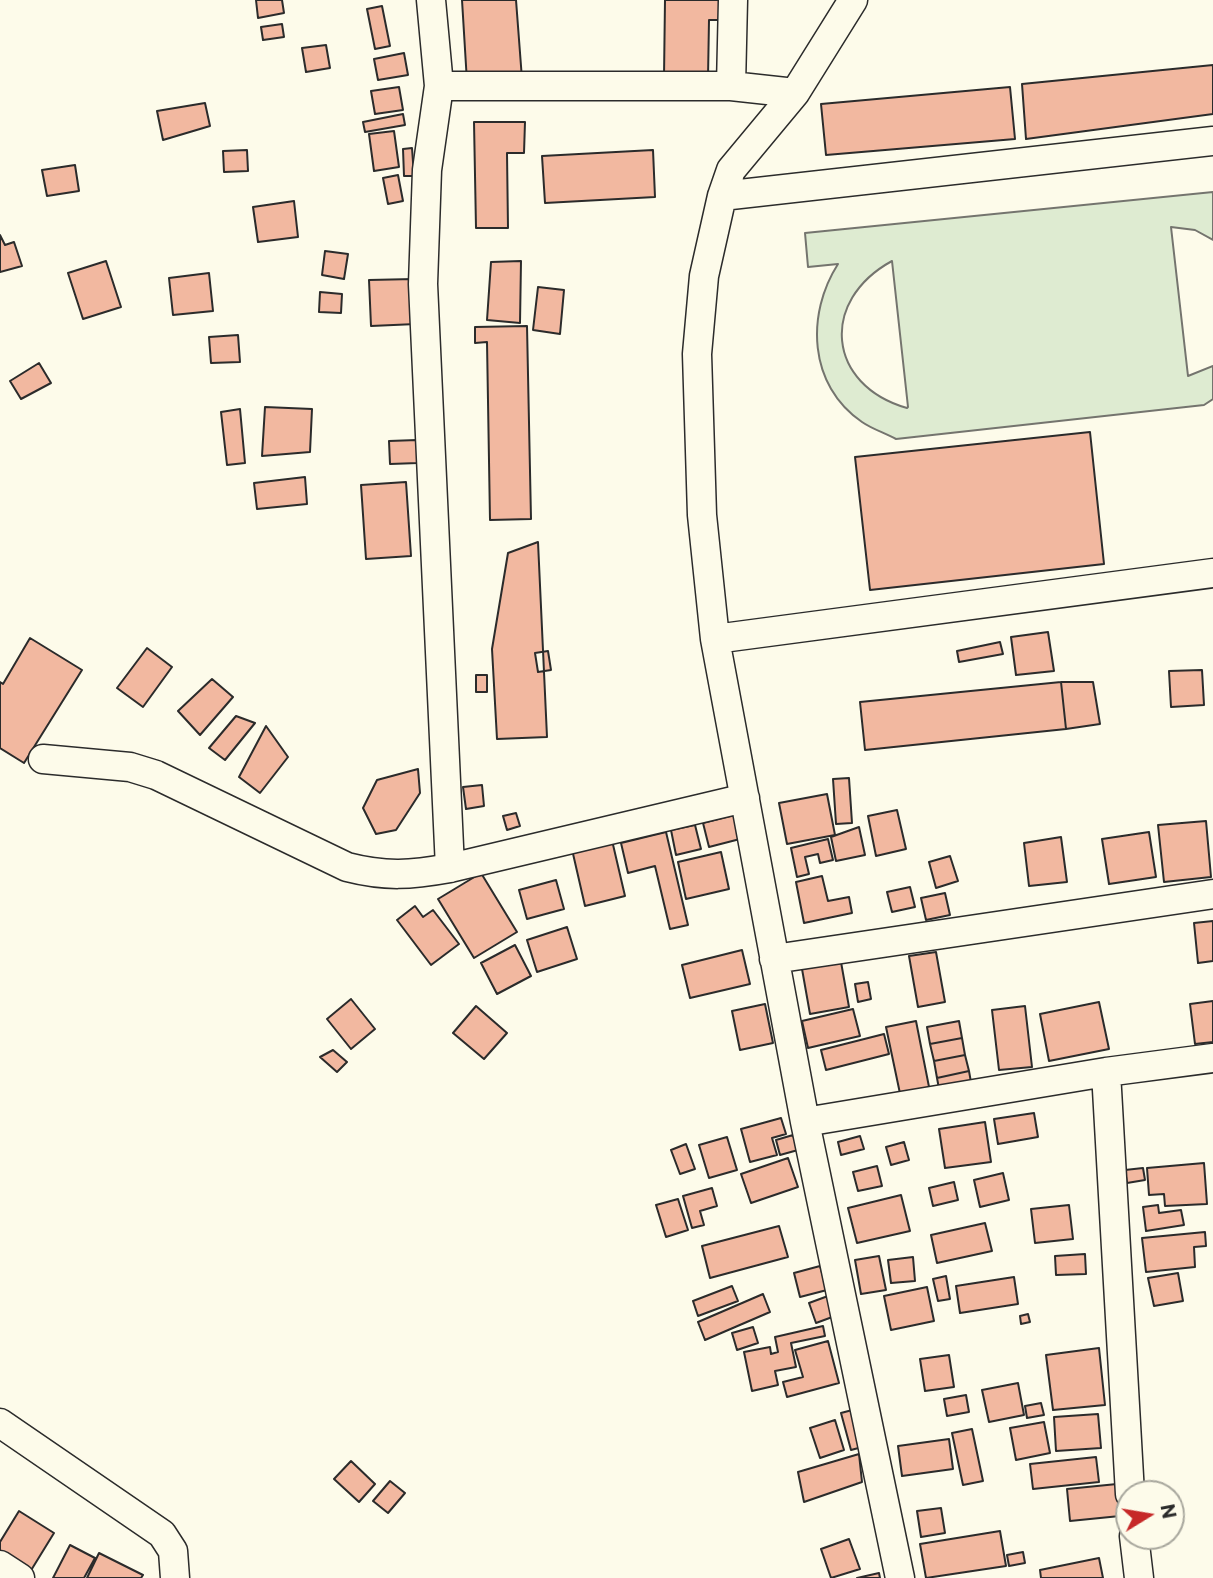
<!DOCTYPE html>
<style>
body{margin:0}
#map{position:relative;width:1213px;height:1578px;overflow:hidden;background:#fdfbea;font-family:Commissioner,sans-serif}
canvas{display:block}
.north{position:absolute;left:1115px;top:1480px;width:70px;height:70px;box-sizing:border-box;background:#fdfbea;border:2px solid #a9a89e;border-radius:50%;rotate:79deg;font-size:19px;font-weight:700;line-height:28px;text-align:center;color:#2b2b2b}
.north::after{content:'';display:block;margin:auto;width:24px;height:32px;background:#c62828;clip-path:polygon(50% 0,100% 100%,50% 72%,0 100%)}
</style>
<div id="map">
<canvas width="1213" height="1578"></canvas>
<div class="north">N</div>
</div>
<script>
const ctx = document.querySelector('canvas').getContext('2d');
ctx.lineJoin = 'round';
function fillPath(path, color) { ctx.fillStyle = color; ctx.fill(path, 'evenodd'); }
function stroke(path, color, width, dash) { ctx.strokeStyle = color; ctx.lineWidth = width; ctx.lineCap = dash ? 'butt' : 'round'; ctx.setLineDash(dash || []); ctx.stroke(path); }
const green = new Path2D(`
 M1213,192v48l-18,-10 -24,-3 17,149 25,-10v33l-9,6 -308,34c-11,-6 -24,-10 -34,-17 -54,-37 -56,-108 -24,-158l-30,3 -3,-34zM892,261l16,146 -1,1c-80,-23 -88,-107 -15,-147z`);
fillPath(green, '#deebd1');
stroke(green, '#74746e', 2);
const building = new Path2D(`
 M256,0h26l2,13 -26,5z
 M462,0h54l6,79 -55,3z
 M665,0h59l1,20h-16l-1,58 -44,-1z
 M382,6l8,40 -15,3 -8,-40z
 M282,24l2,13 -21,3 -2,-13z
 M326,45l4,23 -24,4 -4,-24z
 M404,53l4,22 -30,5 -4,-21z
 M1213,65v49l-187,25 -4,-55z
 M399,87l4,23 -28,4 -4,-23z
 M1010,87l5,52 -189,16 -5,-51z
 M205,103l5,23 -47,14 -6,-29z
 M403,114l2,11 -40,7 -2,-10z
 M474,122h51l-1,31h-17l1,75h-32z
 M394,131l5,36 -25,4 -5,-37z
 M412,148l2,28h-10l-1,-27z
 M247,150l1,21 -24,1 -1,-21z
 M653,150l2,47 -110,6 -3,-47z
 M75,165l4,26 -32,5 -5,-26z
 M398,175l5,26 -15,3 -5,-26z
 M294,201l4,36 -40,5 -5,-35z
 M0,235l5,10 9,-3 8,24 -22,6z
 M325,251l23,3 -4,25 -22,-4z
 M106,261l15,46 -38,12 -15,-46z
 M521,261l-1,62 -33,-3 4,-58z
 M209,273l4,38 -40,4 -4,-37z
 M414,279l2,45 -45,2 -2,-46z
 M538,287l26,3 -4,44 -27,-4z
 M320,292l22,2 -1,19 -22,-1z
 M527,326l4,193 -41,1 -3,-178 -12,1v-16z
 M238,335l2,27 -29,1 -2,-26z
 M39,363l12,20 -30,16 -11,-18z
 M265,407l47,2 -2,43 -48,4z
 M240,409l5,54 -18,2 -6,-53z
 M1090,432l14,132 -234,26 -15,-133z
 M417,440l1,23 -28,1 -1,-23z
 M305,477l2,27 -50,5 -3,-26z
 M406,482l5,74 -45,3 -5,-74z
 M538,542l9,195 -50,2 -5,-90 16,-96z
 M1048,632l6,39 -38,4 -5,-38z
 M30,638l52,32 -58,93 -24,-15v-66l3,2z
 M1000,642l3,12 -44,8 -2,-11z
 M147,648l25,19 -29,40 -26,-19z
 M548,651l3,19 -13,2 -3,-19z
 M1202,670l2,35 -33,2 -2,-36z
 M476,675h11v17h-11z
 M212,679l21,18 -33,38 -22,-24z
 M1061,682l5,47 -201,21 -5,-48z
 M1061,682h32l7,42 -34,5z
 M236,716l19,7 -30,37 -16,-12z
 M266,726l22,31 -28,36 -21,-16z
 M418,769l2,24 -24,37 -20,4 -13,-26 14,-28z
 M849,778l3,45 -16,1 -3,-45z
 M482,785l2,21 -18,3 -3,-22z
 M827,794l8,41 -48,9 -8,-41z
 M897,810l9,39 -30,7 -8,-40z
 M516,813l4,13 -13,4 -4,-14z
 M734,815l6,24 -31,8 -6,-24z
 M1206,821l5,56 -47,5 -6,-57z
 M695,825l6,24 -25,6 -5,-25z
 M859,827l6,28 -29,6 -5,-24z
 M666,832l22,93 -18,4 -15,-63 -27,7 -7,-30z
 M1149,832l7,45 -47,7 -7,-45z
 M611,836l14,60 -40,10 -14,-61z
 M1061,837l6,45 -38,4 -5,-43z
 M828,839l5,21 -13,3 -2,-9 -13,3 4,17 -12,3 -6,-29z
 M721,852l8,37 -43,10 -8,-37z
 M950,856l8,25 -22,7 -7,-26z
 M481,873l36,59 -43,26 -36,-59z
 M822,876l6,25 21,-4 3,16 -48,10 -8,-41z
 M556,880l8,29 -37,10 -8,-29z
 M910,887l5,20 -23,5 -5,-20z
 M945,893l5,22 -24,5 -5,-22z
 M415,906l8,11 10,-7 26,34 -28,21 -34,-45z
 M1213,921v40l-15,2 -4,-40z
 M567,927l10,32 -40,13 -10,-32z
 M515,945l16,31 -34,18 -16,-31z
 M742,950l8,34 -60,14 -8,-33z
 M936,952l9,50 -27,5 -9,-51z
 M841,962l8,45 -39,7 -8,-45z
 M868,982l3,17 -13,3 -3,-18z
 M351,999l24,30 -24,20 -24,-30z
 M1213,1001v41l-18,2 -5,-40z
 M1099,1002l10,47 -60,12 -9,-47z
 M765,1004l8,39 -33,7 -8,-39z
 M476,1006l31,27 -23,26 -31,-26z
 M1025,1006l7,61 -33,3 -7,-60z
 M853,1009l7,27 -52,12 -6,-27z
 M916,1021l15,76 -29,6 -16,-76z
 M959,1021l3,17 -32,6 -3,-17z
 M884,1034l5,20 -63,16 -5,-20z
 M962,1038l3,17 -31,6 -4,-17z
 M333,1050l14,12 -10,10 -17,-15z
 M965,1055l4,16 -32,7 -3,-17z
 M969,1071l3,17 -32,6 -3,-16z
 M1034,1113l4,24 -40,7 -4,-25z
 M781,1118l5,16 -14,4 5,17 -27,7 -9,-33z
 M985,1122l6,40 -46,6 -6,-39z
 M793,1135l5,15 -18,5 -4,-15z
 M860,1136l4,13 -23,6 -3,-13z
 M727,1137l10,33 -28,8 -10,-33z
 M904,1142l5,18 -18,5 -5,-18z
 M686,1144l9,25 -15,5 -9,-24z
 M788,1158l10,29 -47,16 -10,-29z
 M1204,1163l3,41 -42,2 -1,-12 -15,1 -2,-27z
 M877,1166l5,20 -24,5 -5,-19z
 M1143,1168l2,12 -18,3 -2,-13z
 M1003,1173l6,27 -29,7 -6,-27z
 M954,1182l4,18 -25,6 -4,-18z
 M712,1188l5,18 -17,5 4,14 -12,3 -9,-32z
 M901,1195l9,36 -53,12 -9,-35z
 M678,1199l10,31 -22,7 -10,-32z
 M1069,1205l4,34 -38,4 -4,-34z
 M1158,1205l1,8 22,-3 3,15 -38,6 -3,-24z
 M985,1223l7,28 -55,12 -6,-28z
 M779,1226l9,31 -78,21 -8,-32z
 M1205,1232l1,14 -12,1 1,20 -49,5 -4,-34z
 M1085,1254l1,20 -30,1 -1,-19z
 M879,1256l7,34 -25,4 -6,-34z
 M913,1257l2,24 -24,2 -3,-23z
 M820,1266l7,24 -27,7 -6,-24z
 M1178,1273l5,28 -29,5 -6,-28z
 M946,1276l4,23 -12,2 -5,-22z
 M1014,1277l4,27 -58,9 -4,-27z
 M732,1286l6,15 -40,15 -5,-15z
 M927,1287l7,34 -43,9 -7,-34z
 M763,1294l7,18 -65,28 -7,-18z
 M828,1296l7,20 -19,7 -7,-20z
 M1028,1314l2,8 -9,2 -1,-8z
 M823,1326l2,10 -34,7 5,24 -21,4 3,14 -26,6 -8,-39 26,-5 1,7 7,-2 -3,-15z
 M753,1327l5,16 -21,7 -5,-17z
 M828,1341l11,42 -52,14 -4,-15 20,-5 -8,-27z
 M1099,1348l6,57 -52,5 -7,-55z
 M949,1355l5,32 -29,4 -5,-32z
 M1018,1383l6,32 -35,7 -7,-32z
 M966,1395l3,17 -22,4 -3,-17z
 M1041,1403l3,12 -17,3 -2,-12z
 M856,1409l10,37 -15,4 -10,-37z
 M1098,1414l3,34 -45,3 -2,-34z
 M835,1420l9,30 -24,8 -10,-30z
 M1044,1422l6,31 -34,7 -6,-32z
 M972,1429l11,52 -20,4 -11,-52z
 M949,1439l4,30 -51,7 -4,-30z
 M859,1454l3,28 -58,20 -6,-30z
 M1096,1457l3,25 -66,7 -3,-25z
 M351,1461l24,23 -16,18 -25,-23z
 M390,1481l15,12 -17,20 -15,-12z
 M1117,1484l3,32 -50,5 -3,-32z
 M941,1508l4,25 -24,4 -4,-26z
 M19,1511l35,22 -24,39 -30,-19v-11z
 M1000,1531l6,35 -80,12 -6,-34z
 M849,1539l11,30 -29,9 -10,-29z
 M70,1545l25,13 -11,20h-31z
 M1023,1552l2,11 -16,3 -2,-11z
 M99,1553l44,22 -2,3h-54z
 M1099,1558l4,20h-62l-1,-8z
 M879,1573l1,5h-23z`);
fillPath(building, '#f2b8a0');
stroke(building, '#2b2b2b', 2);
const minor = new Path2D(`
 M431,0l8,86 -12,84 -4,114 27,584
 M853,0l-58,93 -64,77 -9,26 -18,80 -7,78 5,161 13,124 90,483 95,456
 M439,86h292l64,7
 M731,86l2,-86
 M722,196l491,-55
 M715,639l498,-66
 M43,759l87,8 26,8 191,92c39,10 64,8 103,1l295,-70
 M774,959l439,-65
 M1106,1072l24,422
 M805,1122l301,-50 107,-14
 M0,1423l162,111 11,17 2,27
 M1134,1536l5,42
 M0,1565l20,13`);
stroke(minor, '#2b2b2b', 31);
stroke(minor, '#fdfbea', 28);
</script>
